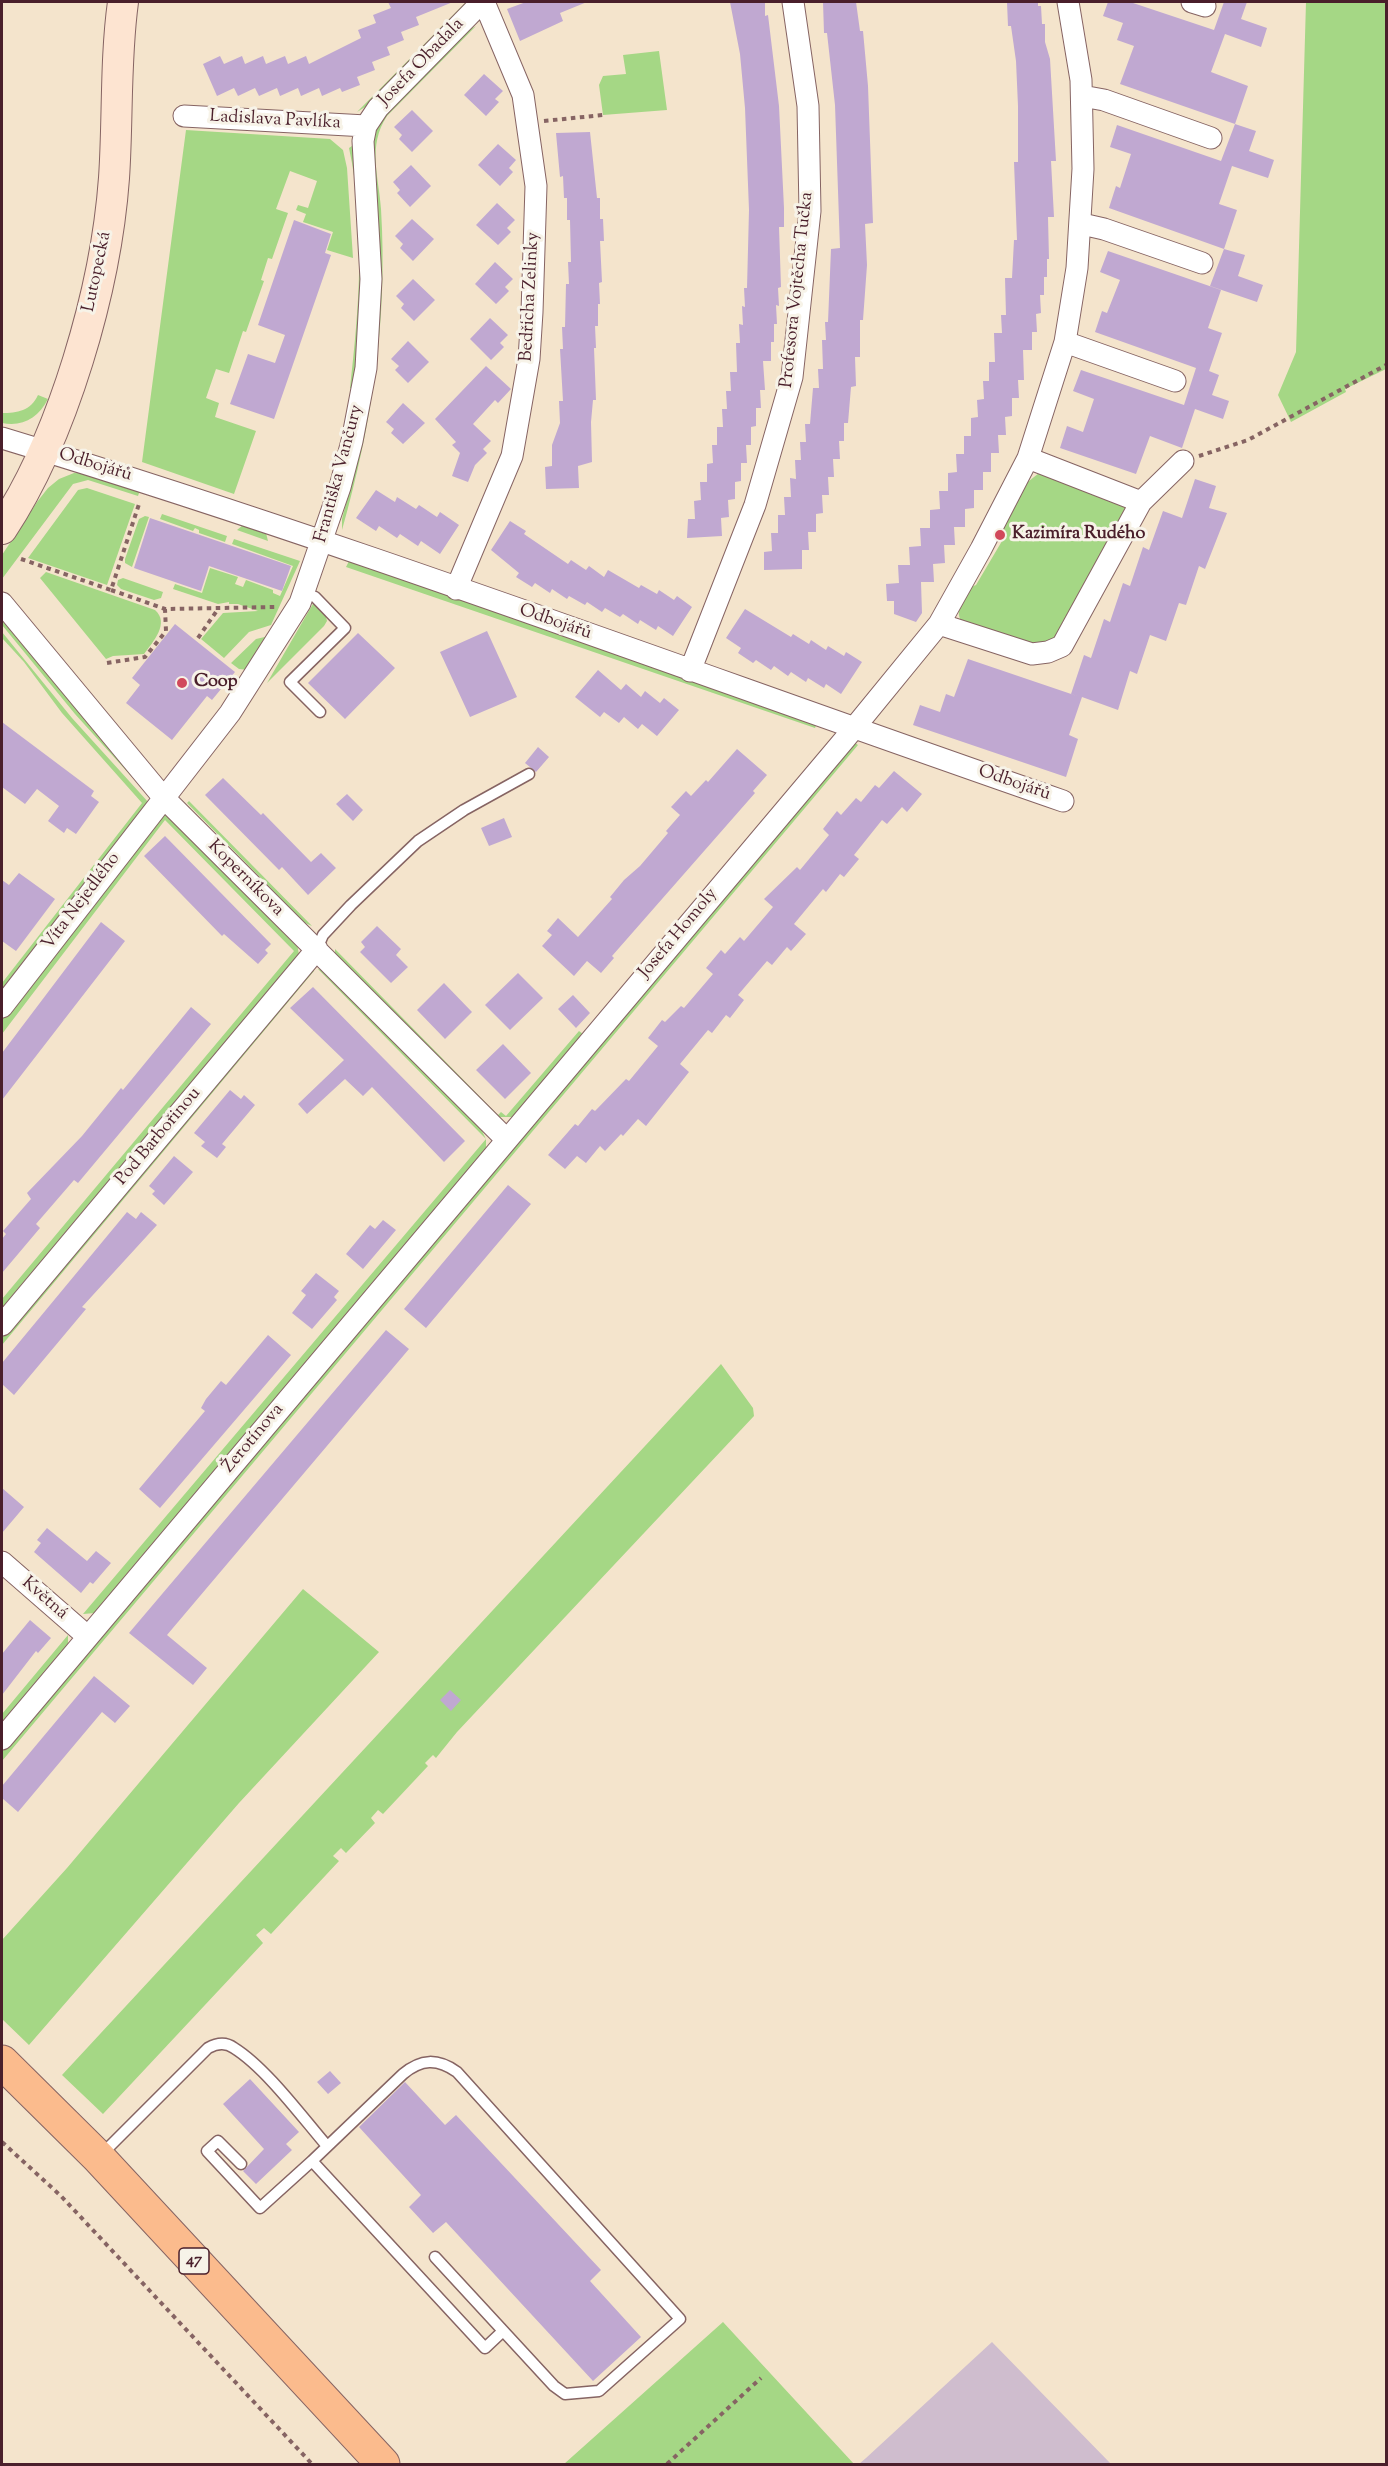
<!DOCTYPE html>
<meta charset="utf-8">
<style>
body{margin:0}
#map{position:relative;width:1388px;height:2466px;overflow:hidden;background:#f4e4cc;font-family:"Sorts Mill Goudy",serif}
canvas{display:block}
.frame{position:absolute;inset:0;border:3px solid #4a1f2b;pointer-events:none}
</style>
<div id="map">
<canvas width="1388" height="2466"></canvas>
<div class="frame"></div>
</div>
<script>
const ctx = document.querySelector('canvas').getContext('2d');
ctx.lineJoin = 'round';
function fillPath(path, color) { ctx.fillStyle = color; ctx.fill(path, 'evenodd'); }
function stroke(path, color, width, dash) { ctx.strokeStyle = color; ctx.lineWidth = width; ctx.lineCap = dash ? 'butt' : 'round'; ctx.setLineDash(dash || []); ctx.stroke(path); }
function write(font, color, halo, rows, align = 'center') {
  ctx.font = font + ' "Sorts Mill Goudy",serif'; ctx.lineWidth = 6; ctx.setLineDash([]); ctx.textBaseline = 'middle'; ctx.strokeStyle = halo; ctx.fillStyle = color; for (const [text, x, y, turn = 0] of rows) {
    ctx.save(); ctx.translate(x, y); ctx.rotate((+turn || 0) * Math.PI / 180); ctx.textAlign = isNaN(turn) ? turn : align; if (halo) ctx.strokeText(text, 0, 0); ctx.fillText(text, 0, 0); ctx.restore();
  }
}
fillPath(new Path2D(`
 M992,2342l119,122h-252l7,-6z`), '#cfbdce');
fillPath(new Path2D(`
 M466,2h5l-101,102 -13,8z
 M1306,2h80v367l-41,20 1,3 -55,30 -13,-27 18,-43z
 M476,26l-89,90c-20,30 -8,61 -6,93 7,111 -9,215 -39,321v-11l22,-84 15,-99 1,-87 -8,-110 12,-25 82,-82z
 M659,51l8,59 -64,5 -4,-30 4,-9 23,-2 -3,-19z
 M186,130l144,9 13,11 4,18 6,90 -26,-8 6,-18 -30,-10 3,-8 -10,-4 2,-5 10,3 9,-27 -27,-10 -14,38 12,4 -16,46 -4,-1 -7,22 3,1 -18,51 -3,-1 -14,42 -13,-4 -10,29 13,5 -4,14 41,14 -22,63 -92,-32z
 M352,146l3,10 8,143 -9,90 -4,-1c9,-79 16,-162 -1,-240z
 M38,395l10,4c-10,19 -25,28 -46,24v-10c15,0 29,-2 36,-18z
 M74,473l21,1 45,16 -2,6 -50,-16 -15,4 -71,95v-24l35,-53 11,-14 11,-9z
 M1039,473l90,35 -66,128 -27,12 -73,-24c-10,-14 0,-25 8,-37l5,-2 29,-49 -4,-3 23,-48z
 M87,488l48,16 -28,81 -79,-27 50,-68z
 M162,514l65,22 -2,6 -26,-9v-3l-4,-2 -2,3 -33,-12z
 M145,516l4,1 -17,50 -7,-4v-4l14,-40z
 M243,525l23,8 2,8 -31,-11z
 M234,539l66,22 -29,64 -22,7 -25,26 -23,-19 22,-26 35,-2 -20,-7h-9v-2l-11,2 -45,-15 2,-5 27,9 8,-25 28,9 -3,7 8,3 3,-7 27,10v3l7,3 13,-30 -61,-22z
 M349,561l468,162 -2,5 -469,-161z
 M46,572l109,38c15,13 -2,32 -11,44l-31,2 -7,3 -66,-81z
 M123,578l40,14 -2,6 -7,2 -33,-11 -4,-4 1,-5z
 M314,602l11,11 2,8 -3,5 -57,57z
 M2,616l148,181 -75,-83 -73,-89z
 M2,632l70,86 77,85 -147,197v-17l140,-180 -80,-90 -38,-51 -22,-24z
 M269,636l-20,34 -10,-1 -8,-6 25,-24z
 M854,742l4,3 -856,1016v-10z
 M189,801l123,125 -7,-3 -118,-120z
 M166,814l131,129 2,12 -297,361v-17l292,-348 -129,-131 -163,214v-17l157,-202z
 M335,949l163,166 3,-3 5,4 73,-85 4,3 -64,76 -7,7h-15l-162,-162z
 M312,969l2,2 -312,374v-13z
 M318,969l7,1 155,157 6,12v10l-391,464 -12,1 403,-475z
 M721,1364l32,44 1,8 -297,316 -21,26 -3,-3 -8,8 3,3 -45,48 -5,-4 -7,8 4,5 -29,30 -5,-5 -8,8 6,5 -68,73 -7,-6 -8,7 7,8 -160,171 -41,-39z
 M303,1589l76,63 -140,151 -210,242 -27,-26v-79l65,-72z
 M68,1635v11l-66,81v-13z
 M723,2322l131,142h-290z`), '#a5d785');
fillPath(new Path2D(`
 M388,2h65l-37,15 3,8 -18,7 3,8 -17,7 3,8 -18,7 3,8 -18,7 3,8 -18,7 -2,-4 -18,8 -3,-8 -18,8 -3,-8 -18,8 -3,-8 -18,8 -4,-8 -17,8 -4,-8 -17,8 -14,-32 17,-8 4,8 18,-8 3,8 18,-8 3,8 19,-8 3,8 18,-8 3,8 52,-26 -3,-8 18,-7 -3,-8 18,-7z
 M526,2h61l-27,11 3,8 -43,20 -13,-32z
 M730,2h35v14l3,-1 11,91 5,102v19h-5l2,60 -3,1 1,18 -3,-1 1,19h-3v18h-3v19h-8l2,29h-5l1,18h-5v18l-5,1v18h-5l1,18h-6v18l-6,1v17l-7,1 1,17 -8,1 1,18 -35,2 1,-19h7l-1,-18 7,-1 -1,-18h7v-18l6,-1 -1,-18h5v-18h6l-1,-18h5l-1,-18h5l-1,-19h7l-1,-29h4l-1,-19 4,1 -1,-19 3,1 -1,-19h3l2,-78 -4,-102 -5,-54z
 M823,2h33l4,29h3l5,55 5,137 -8,1 2,41 -4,55h-3v37h-5l1,29 -5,1 -3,36h-4v18h-5l1,18h-7l1,18h-6l1,18h-7l1,18 -7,1v18h-8l1,18h-7v19l-38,1v-18l8,-1 -1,-18h7v-18h7l-1,-18h7l-1,-19 6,1 -1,-19h6l-1,-18h6l-1,-18h5l3,-36h6l-1,-19h5l-1,-29h4l-1,-18h3l3,-73 9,-1 -5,-143 -8,-72h-3z
 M1007,2h31v4h3l1,18h3v18l5,17 6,102h-5l3,56h-6l1,42h-2v18h-3v18h-4l1,18 -5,1 1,18h-5v18h-9l1,30h-6l1,18h-7v18l-7,1 1,18h-8l1,18h-8v19h-8v18h-9v18l-9,1v18h-11l1,18h-11l1,18 -12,1 1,18h-13l1,31 -6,9 -22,-8v-13h-7l-1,-17 13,-1 -1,-18h12l-1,-18 12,-1 -1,-18h10v-18l10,-1 -1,-18h9v-18l9,-1 -1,-18h8v-18h7v-18l7,-1 -1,-17 7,-1 -1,-18h6v-19h6l-1,-29h8l-1,-18h5l-1,-37h7l2,-38h3l-3,-78h4v-56l-2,-45 -5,-35h-3z
 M1108,2h22l84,28 10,-28h23l-6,17 26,9 -6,19 -36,-13 -14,38 37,14 -13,38 -115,-40 14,-38 -17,-6 6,-17 -20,-7z
 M484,74l19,17 -8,8 4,3 -13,14 -22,-21z
 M412,110l21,21 -21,21 -13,-13 3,-4 -8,-8z
 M1235,124l21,7 -7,20 25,9 -6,18 -36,-12 -13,38 18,6 -13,39 -115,-41 7,-22 4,2 11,-34 -21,-7 7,-22 104,36z
 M590,132l7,66h3v21h3l1,22h-4l2,41 -3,1 1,21h-2v22h-3l1,22h-2l2,52h-3l-2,22 1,40 -14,4 1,22 -33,1 -1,-22 7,-1v-21l8,-22 -1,-22h4l-3,-52h3l-1,-22h3l1,-43h3l-1,-22h3l-1,-42h-3v-22h-3l-1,-22 -3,1 -4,-44z
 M498,144l18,16 -7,8 4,4 -13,14 -22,-21z
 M411,165l20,21 -21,21 -13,-14 3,-3 -7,-8z
 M497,203l18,17 -8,8 4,4 -13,13 -22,-20z
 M412,219l22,20 -21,22 -13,-13 3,-4 -8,-8z
 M294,220l37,14 -6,19 6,2 -57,164 -44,-15 18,-50 27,9 10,-28 -27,-10z
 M1224,249l21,6 -7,21 25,9 -6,17 -47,-16z
 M1108,251l113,39 -13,38 14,5 -13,38 10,4 -7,20 17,6 -6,18 -28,-10 -13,39 -32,-12 -14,38 -76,-26 7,-22 16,6 11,-33 -21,-8 8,-21 103,35 12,-37 -101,-36 7,-21 5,2 13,-33 -20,-8z
 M495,262l18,17 -8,8 4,4 -13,13 -21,-20z
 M413,279l22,21 -21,21 -13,-13 3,-4 -8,-8z
 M490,318l18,17 -8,8 4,4 -13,13 -21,-21z
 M408,341l21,21 -21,21 -13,-13 4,-4 -8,-7z
 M486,366l25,23 -13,14 -3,-3 -22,24 18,17 -8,8 4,4 -12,12 -7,17 -16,-6 8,-23 -8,-8 4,-3 -21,-23z
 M403,403l22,20 -22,21 -12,-11 3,-4 -8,-7z
 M1195,479l21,7 -7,22 18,5 -22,56 -6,-3 -13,39 -7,-2 -13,38 -16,-6 -13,39 -7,-3 -12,39 -36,-13 -13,38 9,4 -12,38 -153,-52 7,-20 20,7 6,-18 8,3 14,-38 112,38 -9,-3 13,-39 7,3 13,-39 6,3 13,-39 7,3 13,-39 6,3 14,-39 19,7z
 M376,490l19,12 2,-5 19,12 3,-4 18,12 3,-5 19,13 -19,29 -19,-13 -3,5 -18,-12 -3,4 -18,-12 -3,5 -20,-13z
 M150,518l141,48 -9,25 -73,-25 -8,25 -67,-23z
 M510,521l16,10 -2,3 44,30 3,-4 15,10 3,-4 15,11 4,-7 31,18 2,-3 16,9 2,-4 15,10 3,-4 15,11 -19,29 -15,-10 -2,4 -16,-10 -2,4 -15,-10 -3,3 -15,-9 -3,4 -15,-10 -2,3 -16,-9 -2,3 -15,-10 -2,4 -15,-10 -3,4 -16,-10 3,-4 -28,-23z
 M745,609l46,28 2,-3 16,10 2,-4 15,10 2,-4 16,10 2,-4 16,10 -21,32 -15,-10 -2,4 -16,-10 -2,4 -15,-10 -3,4 -14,-10 -3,4 -15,-10 -3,3 -15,-10 3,-5 -15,-10z
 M175,624l60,48 -23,28 -5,-4 -35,44 -46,-37 14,-18 -8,-7z
 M487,631l30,66 -47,20 -30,-65z
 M358,633l37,35 -50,51 -37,-36z
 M598,670l23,20 5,-6 15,13 4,-6 15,12 4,-5 15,12 -22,26 -15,-12 -4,5 -14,-12 -5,6 -15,-11 -4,5 -25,-20z
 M2,722l92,69 -3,5 8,6 -23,32 -9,-6 -3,5 -16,-12 11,-15 -22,-17 -12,15 -23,-17z
 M538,747l11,10 -13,15 -11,-9z
 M737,749l30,26 -14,16 2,2 -143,163 2,2 -13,15 -14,-12 -13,15 -32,-30 10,-11 -5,-4 11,-13 20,19 34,-38 -2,-2 14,-17 16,-14 28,-33 -2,-2 14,-16 -9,-8 15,-16 5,5 15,-16 2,2z
 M894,771l28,23 -15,18 -5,-5 -15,17 -5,-4 -28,35 5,4 -15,18 -4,-3 -14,18 -3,-3 -29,35 12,10 -15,17 -4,-4 -15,18 -5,-4 -29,34 6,5 -14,18 -4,-3 -14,18 -4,-3 -28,34 9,8 -43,54 -8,-7 -15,17 -2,-2 -16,17 -5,-5 -14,17 -9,-7 -12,13 -17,-14 27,-31 3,2 14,-17 3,2 31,-32 3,2 29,-35 -10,-8 14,-18 3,2 16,-16 3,2 29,-34 -7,-6 15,-18 4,4 15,-17 4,4 29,-34 -9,-8 33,-32 3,3 29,-35 -6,-6 14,-18 4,4 15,-17 5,4 14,-17 4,3z
 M223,778l38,37 2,-2 48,49 10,-9 15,15 -28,27 -26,-28 -3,3 -74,-75z
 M347,794l16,16 -10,11 -17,-17z
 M504,818l8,19 -23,9 -8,-18z
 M165,836l106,108 -6,6 3,3 -10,11 -34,-30 -2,2 -78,-80z
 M19,873l36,26 -39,52 -14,-10v-61l7,5z
 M101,922l24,19 -123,159v-47z
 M377,926l24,23 -5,6 12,12 -17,16 -31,-31 5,-5 -4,-5z
 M518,973l25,25 -33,32 -25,-25z
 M444,983l28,29 -27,27 -28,-29z
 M313,987l152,154 -21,21 -72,-75 -9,9 -18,-17 -38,35 -9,-10 46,-44 -54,-52z
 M573,995l17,18 -14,15 -18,-19z
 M191,1007l20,17 -133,159 -4,-3 -38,44 4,4 -38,45v-34l4,-5 -3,-3 28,-32 -4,-6 55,-57 39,-48 2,2z
 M503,1044l28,29 -26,26 -29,-29z
 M230,1090l11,9 3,-4 11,10 -33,39 4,3 -9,11 -16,-12 4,-4 -11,-9z
 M174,1156l19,16 -29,33 -12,-11 3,-3 -6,-5z
 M508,1185l23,19 -105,124 -22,-19z
 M127,1212l9,7 5,-7 16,13 -75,82 4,2 -72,86 -12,-11v-21z
 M383,1220l13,10 -33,39 -17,-15 24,-29 5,4z
 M316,1273l23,18 -5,6 3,3 -25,29 -20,-16 14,-18 -5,-4z
 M386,1330l23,19 -242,286 40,33 -14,17 -64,-52z
 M268,1335l23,20 -131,153 -21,-19 66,-78 -4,-3 5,-9 15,-18 5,4z
 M2,1488l22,19 -22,26z
 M47,1528l40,33 9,-10 15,12 -18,21 -3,-2 -9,11 -47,-41 7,-9 -4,-3z
 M30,1620l21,18 -13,15 -2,-2 -34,44v-41z
 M94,1676l36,30 -15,17 -13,-11 -84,100 -16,-14v-12z
 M450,1690l11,10 -10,11 -11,-11z
 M330,2071l11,12 -13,11 -11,-12z
 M250,2079l49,53 -13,12 6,6 -36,34 -13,-13 21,-22 -41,-45z
 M405,2082l40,43 11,-10 145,155 -11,11 51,56 -48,44 -147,-159 -13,11 -24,-26 12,-12 -62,-68z`), '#c0a8d1');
const lane = new Path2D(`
 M304,593l11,4 30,31 -55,54 30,30
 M317,949l6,-14 28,-30 67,-64 46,-31 65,-36
 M101,2155l107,-107c9,-5 18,-6 26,0 32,20 68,69 93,98
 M241,2164l-23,-23 -11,10 53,57 52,-47
 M435,2257l119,129 11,8 34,-3 81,-72 -223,-247c-20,-14 -36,-13 -54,2l-91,87 173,187 18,-17`);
const street = new Path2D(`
 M1192,2l13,4
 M1082,96l22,4 107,38
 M184,116l182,10
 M1082,224l22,5 98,34
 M1065,342l110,39
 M2,438c357,108 708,241 1061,363
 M1028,458l113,44
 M456,589l56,-133 17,-97 3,-47 4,-126 -13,-91 -39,-93
 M2,603l161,194 343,342
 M939,624l93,30 16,-2 14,-6 79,-144 42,-41
 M690,671l65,-166 37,-128 18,-166 -2,-105 -15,-104
 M2,1007l228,-294 70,-110 40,-116 12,-46 14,-73 5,-89 -8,-138 3,-15 12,-18 104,-106
 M2,1325l315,-376
 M2,1562l85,74
 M2,1739l843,-1000 94,-115 42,-75 47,-91 37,-116 12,-74 6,-99 -2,-89 -13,-78`);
const secondary = new Path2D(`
 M2,529c61,-92 104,-240 112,-351 4,-59 1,-118 9,-176`);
const primary = new Path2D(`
 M2,2062l96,95 285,307`);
stroke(lane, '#866463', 13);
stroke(street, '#866463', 23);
stroke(secondary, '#866463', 32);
stroke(primary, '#866463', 35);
stroke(new Path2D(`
 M544,121l59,-6
 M1199,456l49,-16 138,-75
 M21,559l90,31 29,-89
 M111,590l54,19 110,-2
 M198,638l20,-29
 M107,663l38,-6 21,-26 -1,-22
 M2,2142l59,54 251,268
 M667,2464l94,-86`), '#866463', 4, [4.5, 4.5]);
stroke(lane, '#fff', 10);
stroke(street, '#fff', 21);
stroke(secondary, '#fde4d1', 30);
stroke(primary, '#fbbb8d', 33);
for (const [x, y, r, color] of [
 [1000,535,6,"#d1495b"],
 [182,683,6,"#d1495b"]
]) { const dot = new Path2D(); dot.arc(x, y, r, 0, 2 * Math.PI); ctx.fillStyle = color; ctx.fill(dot); stroke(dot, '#f7f3e8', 2); }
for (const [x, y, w] of [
 [194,2261,30]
]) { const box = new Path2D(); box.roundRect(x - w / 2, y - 13, w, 26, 4.5); ctx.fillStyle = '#f7f3e8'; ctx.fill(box); stroke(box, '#4a1f2b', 1.5); }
write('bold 16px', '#4a1f2b', null, [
 ["47",194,2261]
]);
write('18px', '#4a1f2b', '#f7f3e8', [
 ["Josefa Obadala",422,63,-46],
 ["Ladislava Pavlíka",275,121,3],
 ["Lutopecká",98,272,-78],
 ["Profesora Vojtěcha Tučka",798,290,-84],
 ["Bedřicha Zelinky",531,297,-87],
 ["Odbojářů",95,466,17],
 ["Františka Vančury",340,474,-75],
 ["Odbojářů",555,623,19],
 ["Odbojářů",1014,784,19],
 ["Koperníkova",245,879,45],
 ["Víta Nejedlého",82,902,-53],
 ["Josefa Homoly",679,934,-50],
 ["Pod Barbořinou",159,1137,-50],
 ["Žerotínova",254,1439,-50],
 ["Květná",44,1599,41]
]);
write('bold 18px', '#4a1f2b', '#f7f3e8', [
 ["Kazimíra Rudého",1012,535],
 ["Coop",194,683]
], 'left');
</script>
